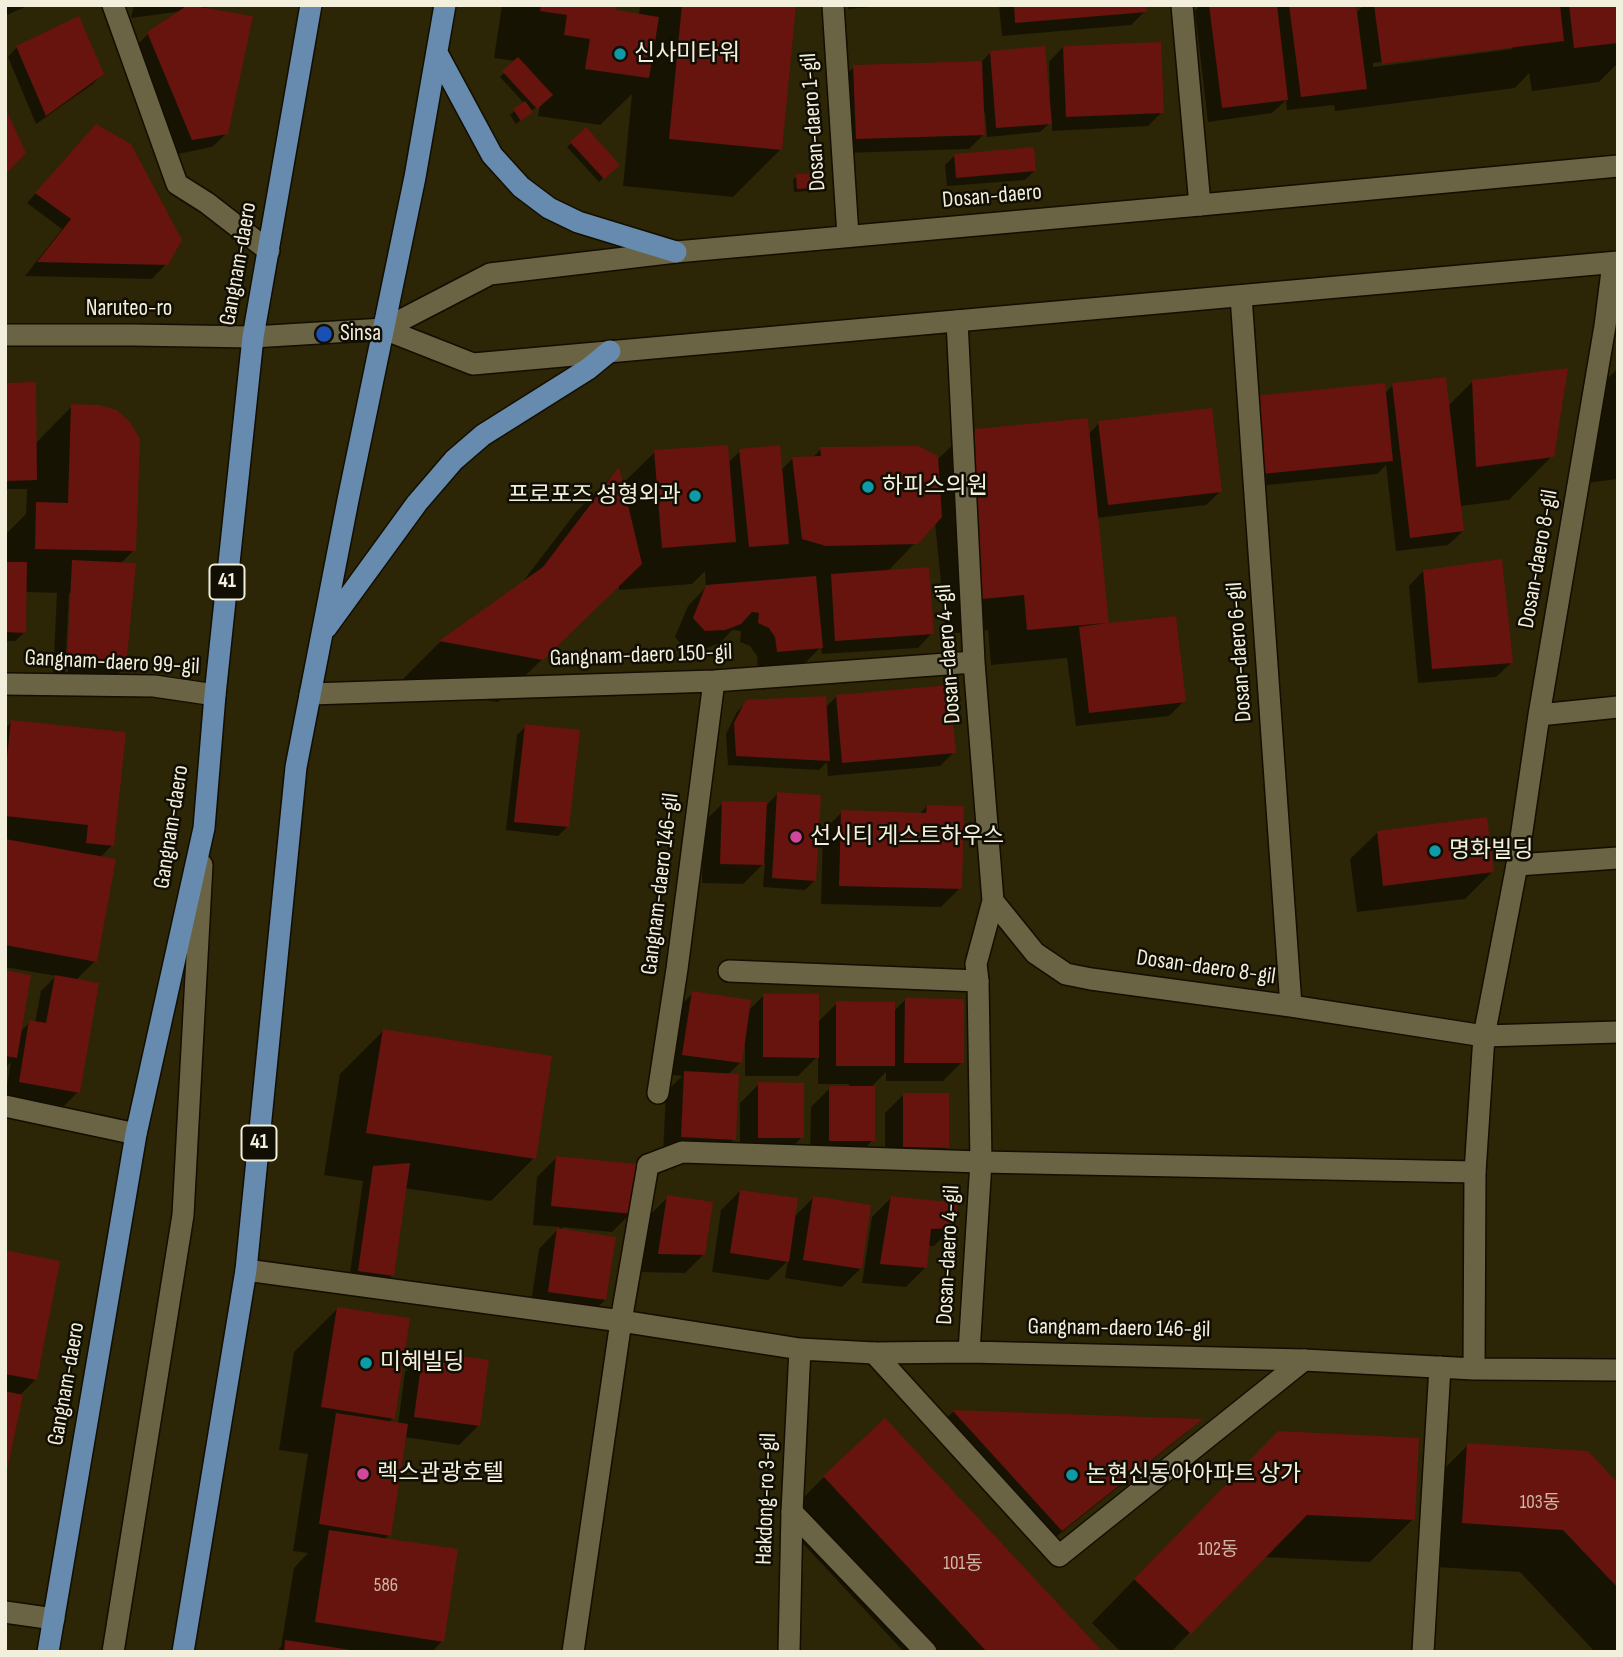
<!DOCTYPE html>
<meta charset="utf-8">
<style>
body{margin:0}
#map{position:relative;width:1623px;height:1657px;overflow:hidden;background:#2c2506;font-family:"Sofia Sans Condensed",sans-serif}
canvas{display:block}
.frame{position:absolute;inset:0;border:7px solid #f3efdd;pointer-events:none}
</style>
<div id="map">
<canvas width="1623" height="1657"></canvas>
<div class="frame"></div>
</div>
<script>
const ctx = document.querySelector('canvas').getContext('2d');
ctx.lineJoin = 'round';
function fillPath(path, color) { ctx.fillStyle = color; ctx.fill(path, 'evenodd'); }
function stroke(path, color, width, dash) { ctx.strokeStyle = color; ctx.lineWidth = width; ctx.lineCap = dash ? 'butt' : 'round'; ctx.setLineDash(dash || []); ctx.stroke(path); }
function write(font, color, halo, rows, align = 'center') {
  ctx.font = font + ' "Sofia Sans Condensed","Noto Sans KR",sans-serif'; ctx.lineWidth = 5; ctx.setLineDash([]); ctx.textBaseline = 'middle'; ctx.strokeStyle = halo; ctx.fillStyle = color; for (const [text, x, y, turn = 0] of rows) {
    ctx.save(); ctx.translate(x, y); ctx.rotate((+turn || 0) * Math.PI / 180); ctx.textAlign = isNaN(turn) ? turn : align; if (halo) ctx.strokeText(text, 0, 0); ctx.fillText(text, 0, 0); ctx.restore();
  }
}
fillPath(new Path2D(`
 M5,5h24l-24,11z
 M134,5h88l-20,3 25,125 -15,14 -34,7 -44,-106 15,-15 34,-22 -52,7z
 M502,5h113l-1,7 25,4 1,-11h155l-14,144 -48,48 -110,-11 9,-92 -32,31 -62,-9 2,-12 -24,20 -6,-9 14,-12 -24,-26 16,-16 -22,-3z
 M848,5h47l-47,4z
 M999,5h146v6l-14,14 -129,11z
 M1200,5h154l1,9 9,-9h254v58l-19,19 -67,9 -3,-18 -14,15 -180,23 -1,-6 -47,5 -1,-10 -14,13 -64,9 -13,-111zM1512,46v3l-139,18v-4z
 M17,47l85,27 -9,10 -57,40 -28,-67z
 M1063,47l99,65 -14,14 -96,5v-10l-12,11 -53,5 -2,-24h-3l1,22 -14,14 -127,4 -3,-72 15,-14 126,-4 10,-10 57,42h3l-1,-33z
 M586,130l32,35 -19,17 -32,-35z
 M87,136l79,128 -14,15 -127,-3 37,-47 -35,-26z
 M955,155l79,16 -9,9 -78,6 -2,-21z
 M797,176l16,11 -4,4 -15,1 -1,-12z
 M1618,368v111l-49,6 13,-81z
 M1473,381l79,75 -43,44 -49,6 3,25 -15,14 -52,6 -10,-86 -9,9 -129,13 -8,-75 144,-18 9,-9 55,21z
 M5,384l30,60 37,-38 62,144 -14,14 5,103 -15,15 -57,-5 4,-84 -32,-1v40l-10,9h-10v-106l21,-21 1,-25h-22zM69,593h3l-4,79h-3z
 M1099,423l122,68 -15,14 -110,13 11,104 -4,4 81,75 -15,15 -93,10 -9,-68 -76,7 -3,-35 -42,4 -11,-112 -48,50 45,61 -14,15 -96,6 -1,-7 -19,19 -44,4 -1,-14 -7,-10 -10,-4 1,-11 -9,-1 -12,13 -16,6h-19l-10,-12 13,-31 18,-19 -1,-16 -13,13 -73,6v-5l-121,117 -100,-18 42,-42 81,-58 55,-72 42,-41 3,14 34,-33 73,11 12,-12 40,20 13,-13h19l9,-9 115,12 30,-29 122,3z
 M1423,571l88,92 -15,14 -78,6 -9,-97z
 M837,696l117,56 -14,14 -112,10 -1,-14 -8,8 -91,-5 -2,-31 11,-22 10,-10 78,6z
 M12,722l100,123 -12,13 -5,103 -19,19 2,112 -14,14 -59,-10 6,-34 -6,6v-96l14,61 11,-11 5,1 6,-32 15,-15 -51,-9v-239z
 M526,726l41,101 -9,9 -52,-6 11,-95z
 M777,794l38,86 -10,10 -42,-3 2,-25 -22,22 -41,-1 2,-61 19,-19 42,4z
 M927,806l33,82 -19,19 -120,-3 2,-73 19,-19 77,2z
 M1378,832l114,40 -27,27 -108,13 -7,-53z
 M693,993l54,19 17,-17 53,28 20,-20 56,9 12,-12 57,62 -19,19h-57v-9l-13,13v55l-19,19h-44l1,-52 19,-19h19v-4h-31v-28l-20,20h-53v-31h-2l-3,18 -13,12 7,64 -19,19 -52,-3 3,-63 16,-16 -18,-2 10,-62z
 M383,1031l151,127 -43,43 -87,-13 -12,87 -10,10 -33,-5 14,-99 -39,-6 16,-101z
 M759,1084l43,53 -19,19h-43v-53z
 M904,1094l43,53 -19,19h-43v-53z
 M556,1158l75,55 -19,19 -50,-5v3l43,70 -19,19 -56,-9 9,-61 21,-22 -27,-2 4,-48z
 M740,1191l54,26 19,-19 48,70 -19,19 -57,-9 3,-17 -20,19 -56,-8 9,-62z
 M668,1197l36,57 -19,19 -45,-1 9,-56z
 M891,1198l62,29 -19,19h-6l-3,22 -19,19 -44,-4 10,-66z
 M5,1252l31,127 -17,17 -14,76z
 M337,1309l56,109 -5,5 10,2 7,-53 19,-19 54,73 -19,19 -55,-8 -15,98 -5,5 58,101 -10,11h-156l5,-5 13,-79 14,-15 -15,-2 15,-97 -29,-4 15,-98z
 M953,1412l246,9 -13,12 -139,111 -108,-119z
 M885,1421l215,231h-196l-123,-132 43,-43z
 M1468,1445l150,40v167h-23l-75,-80 -101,-6 6,-78z
 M1235,1476l178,43 -43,43 -107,-5 -92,95h-50l-29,-29z`), '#0007');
fillPath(new Path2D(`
 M188,5l65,11 -25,118 -36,6 -45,-108z
 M541,5h76l-1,5 43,7 -10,61 -64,-9 5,-30 -26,-4 3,-20 -27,-4z
 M682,5h114l-14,145 -113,-11z
 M1014,5h132l1,7 -132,11z
 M1209,5h68l11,95 -66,8z
 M1289,5h67l11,84 -66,8z
 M1374,5h186l4,36 -182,23z
 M1569,5h49v38l-44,5z
 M79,16l25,58 -58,42 -30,-70z
 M1161,42l3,71 -98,4 -3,-71z
 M1045,46l7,78 -56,4 -6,-77z
 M518,57l35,38 -16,14 -35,-38z
 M982,61l3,74 -129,4 -3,-74z
 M525,101l8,11 -12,9 -8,-12z
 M5,107l21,46 -21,22z
 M96,124l35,20 51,96 -14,25 -131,-3 34,-43 -36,-26z
 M586,127l34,38 -16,14 -34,-37z
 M1034,147l2,24 -80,7 -2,-24z
 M814,173l1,15 -18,1 -1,-15z
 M1568,368l-14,89 -78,10 -4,-87z
 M1446,377l18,154 -54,7 -18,-155z
 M36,382l1,98 -32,1v-98z
 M1385,383l8,78 -131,13 -9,-78z
 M71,404l28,1 18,5 13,12 10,17 -4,112 -101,-2 1,-47 32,1z
 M1212,408l10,84 -114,13 -10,-84z
 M1088,418l21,205 67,-7 10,86 -97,11 -10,-86 27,-4 -79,7 -3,-35 -42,4 -17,-169z
 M728,445l8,97 -74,6 -8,-98z
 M780,445l9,99 -40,3 -10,-98z
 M919,446l19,10 4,61 -24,27 -92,2 -24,-7 -10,-82 29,-1 -1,-9z
 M619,467l23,97 -99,96 -104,-19 104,-74z
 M1502,559l11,104 -81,6 -9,-99z
 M72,560l64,3 -10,105 -59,-5z
 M5,562h22l-1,71 -21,-1z
 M929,567l5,67 -99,7 -4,-67z
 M816,576l7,72 -46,4 -2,-15 -6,-9 -11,-5 1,-10 -7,-1 -11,12 -16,6 -20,1 -12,-13 13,-33z
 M949,685l7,68 -114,10 -6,-68z
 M826,696l4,65 -94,-5 -2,-33 12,-23z
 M11,720l115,12 -12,114 -28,-3 2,-18 -83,-9v-40z
 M525,724l55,6 -11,97 -55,-5z
 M777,792l44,3 -5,86 -44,-3z
 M722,801l45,1 -3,63 -44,-1z
 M927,805l37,1 -2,83 -123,-3 2,-76 85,3z
 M1487,817l7,55 -111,14 -6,-55z
 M5,839l111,20 -19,103 -92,-17z
 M5,970l26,5 -14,83 -12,-2z
 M55,975l44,8 -19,110 -61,-11 10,-62 17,3z
 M692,991l59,9 -9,63 -60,-8z
 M763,994h56v64l-56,-1z
 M905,998l59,1v64h-60z
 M836,1001l59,1v64h-59z
 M383,1029l169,27 -16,103 -170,-26z
 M684,1071l55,3 -3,66 -55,-3z
 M758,1082l46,1v55h-46z
 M829,1086h46v55h-46z
 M903,1093h46v55l-46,-1z
 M556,1156l81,8 -4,50 -82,-8z
 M410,1163l-16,113 -36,-5 15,-105z
 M740,1190l58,8 -9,64 -59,-9z
 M667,1195l46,7 -8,53 -47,-1z
 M813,1196l58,9 -9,64 -59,-9z
 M891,1196l67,7 -3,25 -24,1 -4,39 -47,-4z
 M557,1228l59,9 -10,63 -58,-8z
 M5,1250l55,11 -23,119 -32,-6z
 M337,1307l73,11 -15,101 -74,-12z
 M423,1351l66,9 -9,66 -66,-9z
 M5,1391l18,4 -17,80h-1z
 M952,1410l251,9 -141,112z
 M336,1413l72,11 -17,112 -72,-12z
 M885,1418l218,234h-116l-164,-176z
 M1278,1431l141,7 -4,82 -108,-5 -116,119 -57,-55z
 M1467,1443l121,8 30,32v105l-55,-58 -101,-7z
 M329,1530l129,19 -14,93 -129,-20z
 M285,1640l66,10v2h-67z`), '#66140d');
const service = new Path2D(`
 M1517,865l101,-7
 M729,971l249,10
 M1484,1036l134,-4
 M648,1165l34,-13 299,10 494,10
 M874,1353l185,203 245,-196
 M792,1512l134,140
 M113,1652l70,-437 19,-350
 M1423,1652l17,-285`);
const minor = new Path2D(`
 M113,5l64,179 30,19 62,48
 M833,5l15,231
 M1182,5l18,200
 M1241,296l50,710
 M957,321l17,341 19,239 -17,63 2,17 3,181 -12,190
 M5,684l149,2 61,9
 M310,694l404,-13 260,-19
 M1539,715l79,-8
 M993,901l42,52 31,21 25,5 200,27 193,30
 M658,1093l19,-124 37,-288
 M5,1106l131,28
 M246,1270l375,51 179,28 74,4 95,-1 335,8 170,9 144,1
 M1474,1369l1,-197 9,-136 33,-171 22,-150 66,-389 8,-63
 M5,1612l49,7
 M573,1652l48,-331 27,-156
 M789,1652l3,-140 8,-163`);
const secondary = new Path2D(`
 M384,329l89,35 1145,-102
 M5,335h128l120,2 131,-8 106,-55 186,-22 524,-47 418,-39`);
const primary = new Path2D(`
 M437,53l55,102 29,32 28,21 29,14 98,30
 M326,628l91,-125 37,-43 29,-25 105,-66 22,-18
 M48,1652l88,-518 68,-306 11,-133 38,-358 58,-332
 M183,1652l63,-382 50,-503 52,-267 67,-323 30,-172`);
stroke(service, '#130e00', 24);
stroke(minor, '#130e00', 24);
stroke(secondary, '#130e00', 24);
stroke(primary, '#130e00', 24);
stroke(service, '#6a6344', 21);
stroke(minor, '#6a6344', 21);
stroke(secondary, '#6a6344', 21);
stroke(primary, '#668bae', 21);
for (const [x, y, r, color] of [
 [620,54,7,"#0f9aa8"],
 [324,334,9,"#1a4fb4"],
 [868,487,7,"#0f9aa8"],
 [695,496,7,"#0f9aa8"],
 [796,837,7,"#d1479c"],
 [1435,851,7,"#0f9aa8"],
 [366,1363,7,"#0f9aa8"],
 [363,1474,7,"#d1479c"],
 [1072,1475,7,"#0f9aa8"]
]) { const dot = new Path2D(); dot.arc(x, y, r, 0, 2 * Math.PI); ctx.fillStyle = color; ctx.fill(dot); stroke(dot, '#110e04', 2.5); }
write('19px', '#d0b8a9', null, [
 ["103동",1540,1503],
 ["102동",1218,1550],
 ["101동",963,1564],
 ["586",386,1586]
]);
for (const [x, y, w] of [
 [227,582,35],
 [259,1143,35]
]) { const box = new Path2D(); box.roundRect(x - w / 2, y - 17.5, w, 35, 5); ctx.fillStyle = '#110e04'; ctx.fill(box); stroke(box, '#f3efdd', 2); }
write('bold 21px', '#f3efdd', null, [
 ["41",227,582],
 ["41",259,1143]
]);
write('23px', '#f3efdd', '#110e04', [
 ["신사미타워",634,54],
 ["Sinsa",340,334],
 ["하피스의원",882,487],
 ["프로포즈 성형외과",681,496,"right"],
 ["선시티 게스트하우스",810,837],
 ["명화빌딩",1449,851],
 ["미혜빌딩",380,1363],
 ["렉스관광호텔",377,1474],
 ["논현신동아아파트 상가",1086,1475]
], 'left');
write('23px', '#f3efdd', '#110e04', [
 ["Dosan-daero 1-gil",814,122,-94],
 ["Dosan-daero",992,197,-5],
 ["Gangnam-daero",239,264,-80],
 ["Naruteo-ro",129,309],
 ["Dosan-daero 8-gil",1539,559,-80],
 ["Dosan-daero 6-gil",1240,652,-94],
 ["Dosan-daero 4-gil",949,654,-94],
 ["Gangnam-daero 150-gil",641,656,-2],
 ["Gangnam-daero 99-gil",112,663,3],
 ["Gangnam-daero",172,827,-81],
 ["Gangnam-daero 146-gil",661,884,-83],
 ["Dosan-daero 8-gil",1206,968,8],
 ["Dosan-daero 4-gil",949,1255,-87],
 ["Gangnam-daero 146-gil",1119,1329,1],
 ["Gangnam-daero",67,1384,-80],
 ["Hakdong-ro 3-gil",767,1499,-88]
]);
</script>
